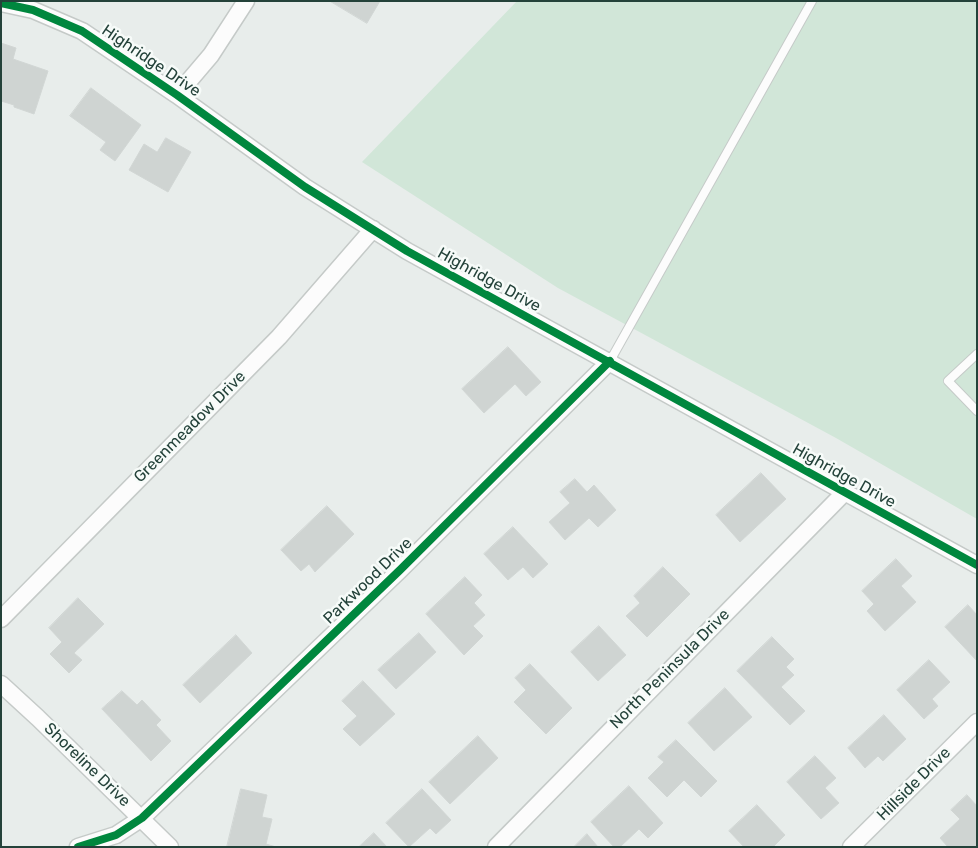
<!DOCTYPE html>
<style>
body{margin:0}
#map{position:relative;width:978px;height:848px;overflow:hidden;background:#e8edeb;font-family:Rubik,sans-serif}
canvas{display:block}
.frame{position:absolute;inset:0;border:2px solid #24423a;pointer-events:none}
</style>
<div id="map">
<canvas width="978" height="848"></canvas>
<div class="frame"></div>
</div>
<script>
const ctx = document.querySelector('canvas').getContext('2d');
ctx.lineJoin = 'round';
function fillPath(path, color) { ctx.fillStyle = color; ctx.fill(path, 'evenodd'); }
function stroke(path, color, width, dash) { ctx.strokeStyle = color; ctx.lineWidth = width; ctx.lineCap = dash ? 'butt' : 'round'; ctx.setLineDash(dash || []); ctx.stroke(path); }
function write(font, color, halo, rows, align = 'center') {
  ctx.font = font + ' Rubik,sans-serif'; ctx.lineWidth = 5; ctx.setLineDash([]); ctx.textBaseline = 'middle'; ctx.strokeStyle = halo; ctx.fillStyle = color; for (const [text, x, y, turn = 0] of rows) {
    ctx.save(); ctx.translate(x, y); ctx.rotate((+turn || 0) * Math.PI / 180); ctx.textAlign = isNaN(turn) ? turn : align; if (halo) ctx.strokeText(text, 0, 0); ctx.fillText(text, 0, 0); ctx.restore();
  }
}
fillPath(new Path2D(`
 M517,1h460v518l-141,-81 -278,-150 -196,-126z`), '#d1e6d8');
const building = new Path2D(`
 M330,1h50l-13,22z
 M1,43l15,5 -3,11 35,12 -14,43 -20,-7v-2l-13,-4z
 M91,88l50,37 -26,36 -15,-11 6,-8 -36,-26z
 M166,138l25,14 -23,40 -39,-22 15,-26 13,8z
 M508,347l33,35 -15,14 -11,-12 -31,29 -22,-24z
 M761,473l25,26 -46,43 -24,-27z
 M575,479l12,13 7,-7 22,25 -18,17 -9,-9 -24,22 -16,-18 21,-19 -10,-11z
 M327,506l27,28 -39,38 -6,-8 -8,7 -20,-21z
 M513,527l35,37 -15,14 -10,-11 -15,13 -24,-26z
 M896,559l16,17 -11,10 15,16 -31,29 -18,-20 7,-7 -12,-13z
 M663,567l27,27 -43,43 -21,-21 14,-13 -6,-7z
 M465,577l17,18 -8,8 11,12 -12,11 10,10 -19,19 -38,-41z
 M78,598l26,26 -30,29 8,7 -13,13 -19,-19 12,-12 -13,-14z
 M968,605l9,10v46l-32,-34z
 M599,626l27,29 -28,26 -27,-29z
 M419,633l17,19 -40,37 -18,-19z
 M236,635l16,18 -52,50 -17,-18z
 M772,637l22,22 -8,8 8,8 -13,12 24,24 -15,14 -53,-54z
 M929,660l21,22 -18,17 6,7 -14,13 -27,-29z
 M530,664l42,44 -26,26 -32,-32 12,-12 -11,-12z
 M363,681l32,33 -35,32 -17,-17 14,-13 -15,-15z
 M725,688l27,29 -38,34 -26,-28z
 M122,691l15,14 5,-5 19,20 -5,5 15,16 -20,20 -49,-52z
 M884,715l22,24 -23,22 -5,-5 -13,12 -17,-20z
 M478,736l20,22 -48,46 -21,-22z
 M676,740l41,41 -16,16 -17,-17 -17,17 -19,-19 16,-16 -6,-5z
 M815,756l21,22 -11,10 14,15 -18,16 -34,-37z
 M629,786l34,37 -15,15 -9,-9 -19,18h-6l-23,-25z
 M241,789l26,6 -5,22 10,2 -6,25 10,3h-49z
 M422,789l29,31 -15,14 -6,-6 -21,19 -23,-24z
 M967,795l10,11v41h-29l-8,-9 20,-19 -9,-9z
 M757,805l28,30 -11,11 1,1h-31l-15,-16z
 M374,833l13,14h-28z
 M587,834l11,13h-24z`);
fillPath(building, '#cfd4d2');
stroke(building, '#d1d6d4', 1);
const service = new Path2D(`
 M977,354l-29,27 29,30
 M610,361l202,-360`);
const minor = new Path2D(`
 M1,3l32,7 49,21 95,64 128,92 102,64 570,314
 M177,95l34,-40 35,-54
 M1,619l278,-282 94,-108
 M1,684l37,34 132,129
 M78,847l38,-12 26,-17 258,-248 210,-209
 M496,847l349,-355
 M851,847l126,-125`);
stroke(service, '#c5cac8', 10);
stroke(minor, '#c5cac8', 19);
stroke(service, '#fcfcfc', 8);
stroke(minor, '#fcfcfc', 16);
stroke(new Path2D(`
 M1,3l32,7 49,21 95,64 128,92 102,64 570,314
 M78,847l38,-12 26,-17 258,-248 210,-209`), '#00873e', 8);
write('16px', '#24423a', '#f7fbf9', [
 ["Highridge Drive",151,61,34],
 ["Highridge Drive",489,280,29],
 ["Greenmeadow Drive",190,427,-45],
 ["Highridge Drive",844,476,29],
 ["Parkwood Drive",368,581,-44],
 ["North Peninsula Drive",670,669,-45],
 ["Shoreline Drive",87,765,44],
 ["Hillside Drive",914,784,-45]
]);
</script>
